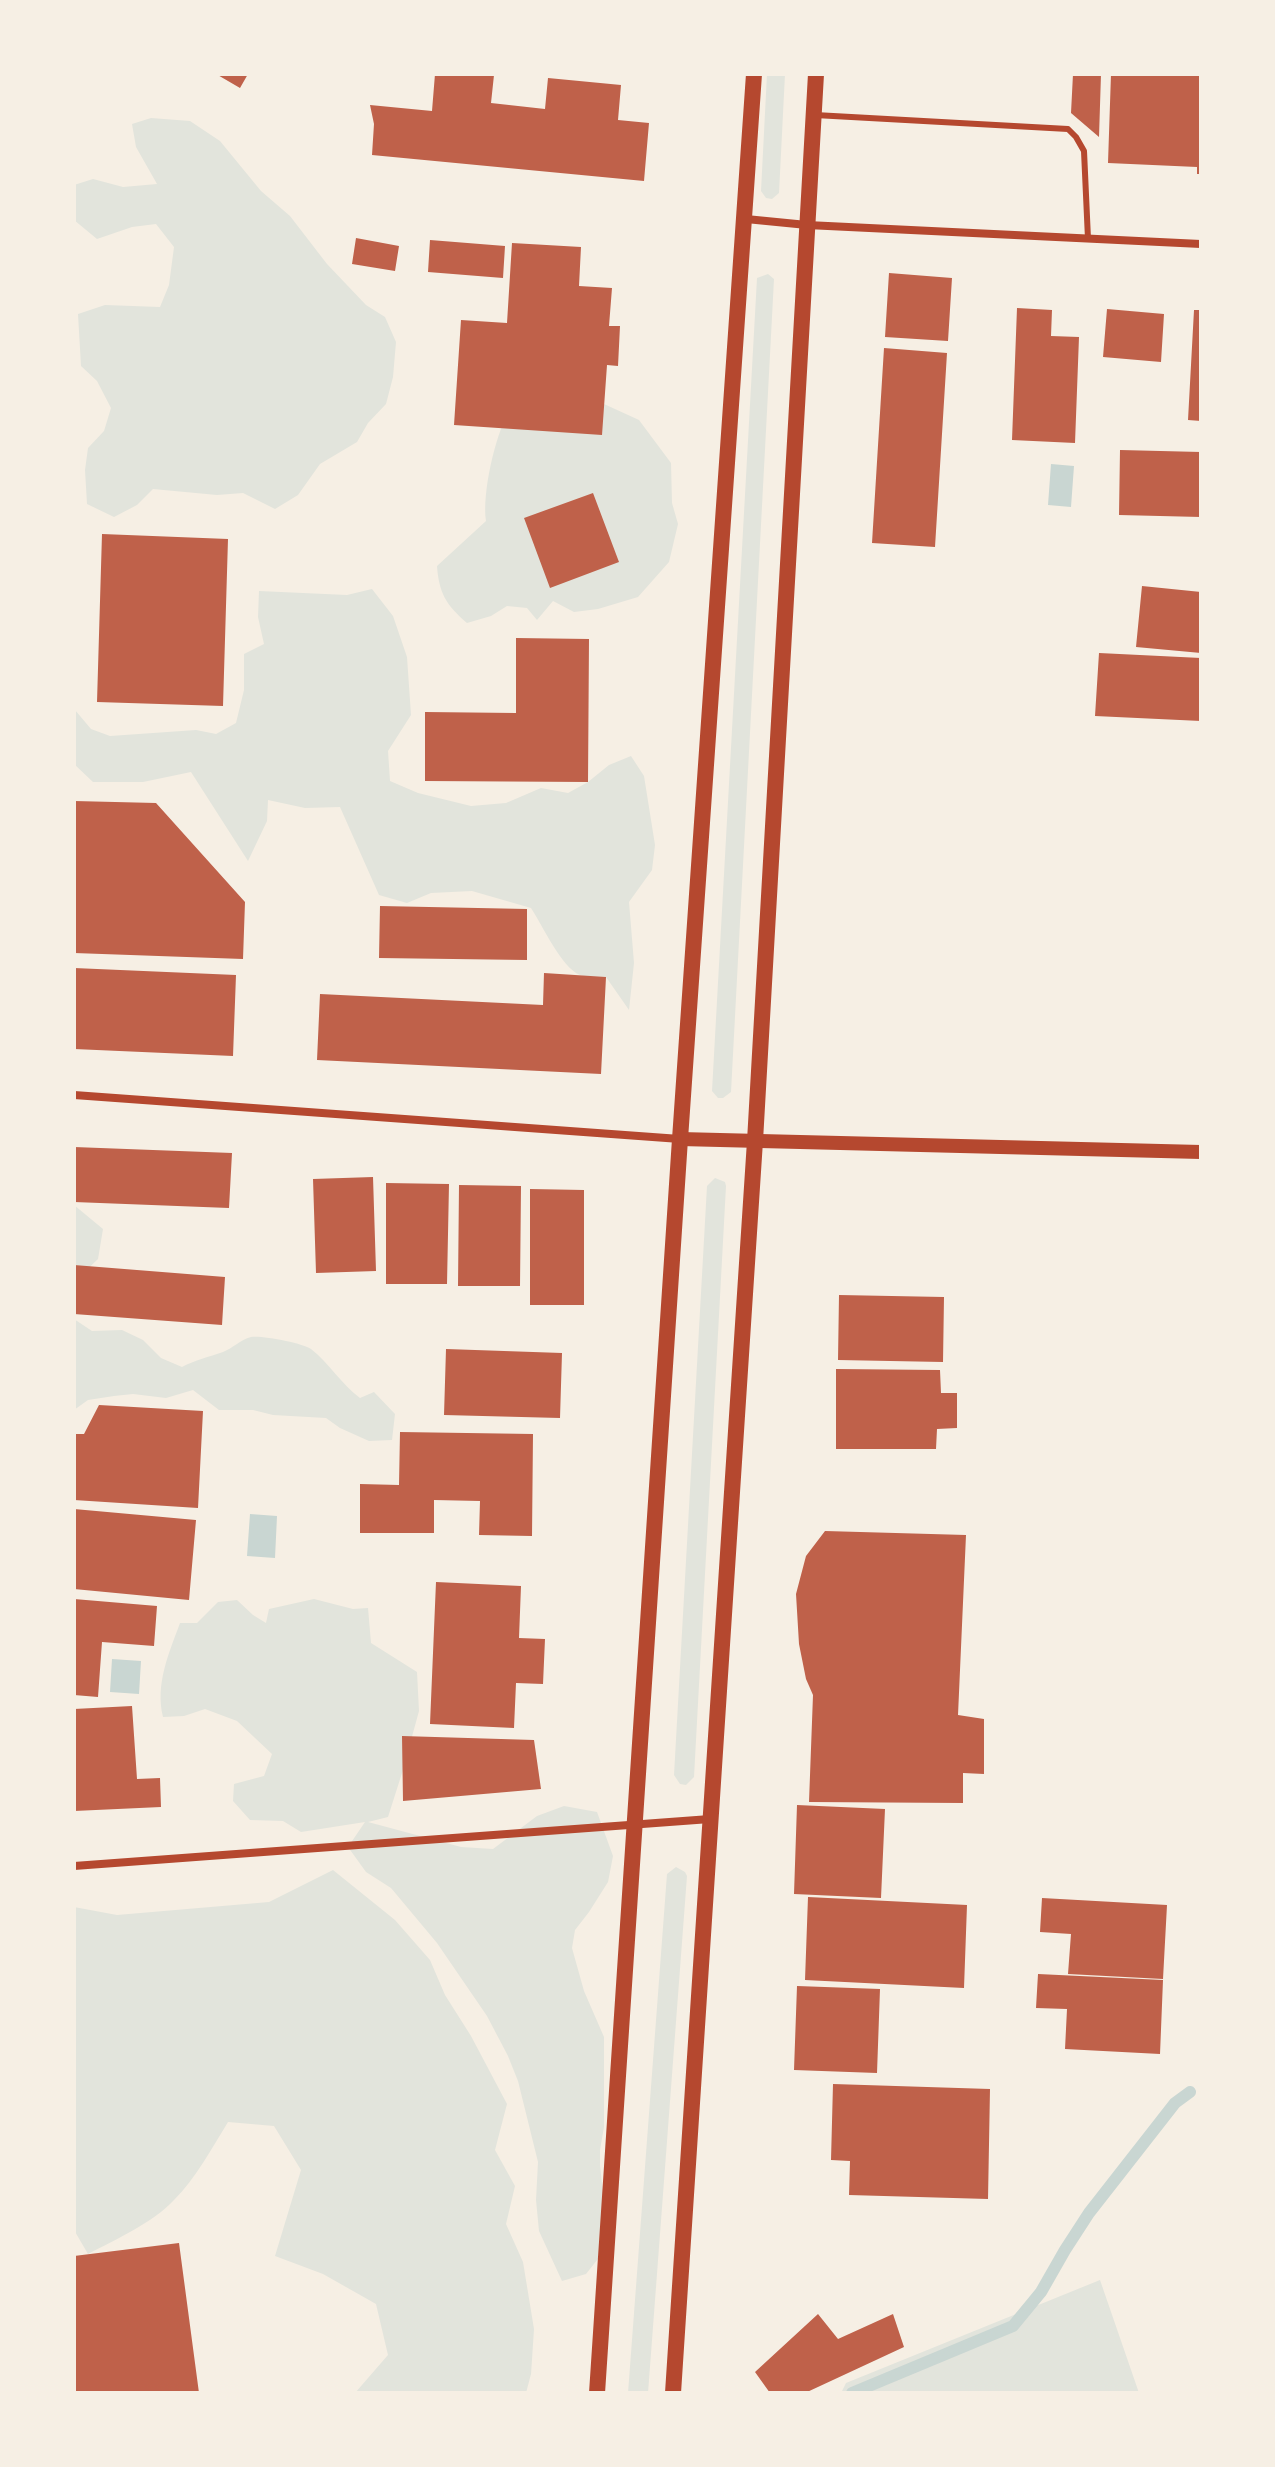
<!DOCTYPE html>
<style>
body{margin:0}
#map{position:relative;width:1275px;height:2467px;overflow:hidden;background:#f6efe4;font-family:"Golos Text",sans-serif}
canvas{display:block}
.frame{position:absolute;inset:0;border:76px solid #f6efe4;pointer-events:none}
</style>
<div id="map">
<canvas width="1275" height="2467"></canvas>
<div class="frame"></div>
</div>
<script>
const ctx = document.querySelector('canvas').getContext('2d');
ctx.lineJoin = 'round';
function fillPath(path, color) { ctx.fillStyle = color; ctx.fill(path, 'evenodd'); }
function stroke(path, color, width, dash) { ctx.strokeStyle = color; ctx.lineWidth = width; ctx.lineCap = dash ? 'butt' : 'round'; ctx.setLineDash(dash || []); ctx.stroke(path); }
fillPath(new Path2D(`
 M767,74h18l-6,119 -7,6 -6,-1 -5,-7z
 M151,118l39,3 30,20 41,50 29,25 37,48 39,41 19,12 11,25 -3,35 -7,27 -18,19 -11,19 -37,22 -22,31 -23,14 -32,-16 -26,2 -64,-6 -16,16 -23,12 -27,-13 -2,-34 3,-22 16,-17 7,-23 -14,-27 -16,-15 -3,-52 27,-9 55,2 9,-22 5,-38 -18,-23 -24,3 -35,12 -23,-19v-35l19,-6 30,8 34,-3 -21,-37 -4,-23z
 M768,274l6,5 -43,813 -8,6h-5l-6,-7 45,-813z
 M604,404l35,16 32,43 1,40 6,21 -9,38 -31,35 -40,12 -24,3 -21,-11 -16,19 -10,-12 -20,-2 -16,10 -24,7c-21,-18 -28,-30 -30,-57l49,-45c-4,-28 9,-84 22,-108z
 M372,589l21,27 14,41 4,58 -23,36 2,30 28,12 53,13 35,-3 35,-15 27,5 20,-11 21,-17 22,-9 13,20 11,69 -3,25 -23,32 5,61 -5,47 -23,-33c-8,-1 -19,1 -26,-2 -19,-8 -37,-49 -49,-67l-59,-17 -41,2 -24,10 -28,-8 -39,-88 -35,1 -37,-8 -1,21 -19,40 -57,-89 -48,10h-50l-19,-18v-62l1,8 16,19 19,7 86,-6 20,4 20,-11 8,-33v-36l20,-10 -6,-27 1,-26 88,4z
 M715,1178l10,4 1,4 -32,591 -8,8 -6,-1 -6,-9 33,-589z
 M74,1205l29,24 -5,30 -24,23z
 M74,1319l18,12 30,-1 21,10 18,18 21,9c13,-7 27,-10 41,-15 10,-4 17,-12 28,-15 10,-2 52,6 60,12 19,15 30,35 49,49l14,-6 21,22 -3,26 -23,1 -29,-13 -14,-10 -53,-3 -20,-5h-34l-26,-20 -27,8 -33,-4 -19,2 -26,4 -14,10z
 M314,1599l39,10 15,-1 3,35 46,29 2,39 -17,62 -14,44 -20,5 93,25 32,2 44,-33 27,-10 33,6 16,44 -5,26 -19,30 -14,18 -3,18 12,43 20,46v90l-4,23v16l9,79 -23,29 -24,7 -23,-50 -3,-31 2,-38 -20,-81 -10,-25 -21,-40 -50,-73 -46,-55 -25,-16 -18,-25 17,-25 -64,10 -18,-11 -33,-1 -17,-19 1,-17 30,-8 8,-22 -35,-33 -32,-12 -21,7 -21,1c-8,-33 6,-64 17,-94h17l21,-21 19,-2 16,15 13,8 3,-14z
 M676,1867l9,5 2,4 -39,517h-20l39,-519z
 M333,1870l62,50 35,40 15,35 26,41 36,68 -12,46 20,36 -9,38 17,38 11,67 -3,45 -5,19h-171l33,-38 -12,-51 -53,-30 -48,-18 26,-86 -27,-44 -46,-4c-16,26 -32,56 -54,78 -20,22 -59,40 -86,54l-14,-24v-323l43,8 152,-13z
 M1100,2280l39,113h-298l5,-10z`), '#e2e4dc');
fillPath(new Path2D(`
 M1051,464l23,2 -3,41 -23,-2z
 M250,1514l27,2 -2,42 -28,-2z
 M112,1659l29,2 -2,33 -29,-2z`), '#c9d6d2');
stroke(new Path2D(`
 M852,2393l161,-67 28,-34 24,-42 24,-37 86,-110 15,-11`), '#c9d6d2', 12);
fillPath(new Path2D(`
 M216,74h32l-8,14z
 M435,74l59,1 -3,28 54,6 3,-31 73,7 -3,35 31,3 -5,58 -272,-26 2,-31 -4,-19 62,6z
 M1073,74h28l-2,63 -28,-24z
 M1111,74h90v100h-4v-7l-89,-4z
 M356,238l43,8 -4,25 -43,-7z
 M430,240l75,6 -2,32 -75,-6z
 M512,243l69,4 -2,39 33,2 -3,38h11l-2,40 -11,-1 -5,70 -148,-10 7,-105 46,3z
 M889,273l63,5 -4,63 -63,-4z
 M1017,308l35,2 -1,26 28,1 -4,106 -63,-3z
 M1107,309l57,5 -3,48 -58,-5z
 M1194,310h7v111l-13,-1z
 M884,348l63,5 -12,194 -63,-4z
 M1120,450l81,2v65l-82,-2z
 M593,493l26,69 -69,26 -26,-70z
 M102,534l126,5 -5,167 -126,-4z
 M1142,586l59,6v61l-65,-6z
 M516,638l73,1 -1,143 -163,-1v-69l91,1z
 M1099,653l102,5v63l-106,-5z
 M74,801l82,2 89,99 -2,57 -169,-6z
 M380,906l147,3v51l-148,-2z
 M74,968l162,7 -3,81 -159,-7z
 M544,973l62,4 -5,97 -284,-14 3,-66 223,11z
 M74,1147l158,6 -3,55 -155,-6z
 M373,1177l3,94 -60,2 -3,-94z
 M386,1183l63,1 -2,100h-61z
 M459,1185l62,1 -1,100h-62z
 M530,1189l54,1v115h-54z
 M74,1265l151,12 -3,48 -148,-11z
 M839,1295l105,2 -1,65 -105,-2z
 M446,1349l116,4 -2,65 -116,-3z
 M836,1369l104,1 1,23h16v35l-20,1 -1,20h-100z
 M99,1405l104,6 -5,97 -124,-8v-66h10z
 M400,1432l133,2 -1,102 -53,-1 1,-34 -46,-1v33h-74v-49l39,1z
 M74,1509l122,11 -7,80 -115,-11z
 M825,1531l141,4 -8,180 26,4v55l-21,-1v30l-154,-1 4,-107 -7,-16 -7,-35 -3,-50 10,-38z
 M436,1582l85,4 -2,52 26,1 -2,45 -27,-1 -2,45 -84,-4z
 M74,1599l83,7 -3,40 -52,-4 -4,55 -24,-2z
 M132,1706l5,73 23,-1 1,29 -87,4v-102z
 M402,1736l132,4 7,49 -138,12z
 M797,1805l88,4 -4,89 -87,-4z
 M808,1897l159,8 -3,83 -159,-8z
 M1042,1898l125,7 -4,74 -95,-5 3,-40 -31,-2z
 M1038,1974l125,6 -3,74 -95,-5 2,-40 -31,-1z
 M797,1986l83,3 -3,84 -83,-3z
 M833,2084l157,5 -2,110 -139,-4 1,-34 -19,-1z
 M179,2243l20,150h-125v-137z
 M818,2314l20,25 55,-25 11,33 -99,46h-35l-15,-21z`), '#bf614a');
stroke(new Path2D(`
 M815,115l253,14 8,8 8,14 4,88`), '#b5482f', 6);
stroke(new Path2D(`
 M746,219l61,6 394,19
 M74,1095l606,44
 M74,1866l636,-47`), '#b5482f', 8);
stroke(new Path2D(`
 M680,1139l521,13`), '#b5482f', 14);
stroke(new Path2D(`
 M597,2393l83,-1254 74,-1065
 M673,2393l82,-1252 61,-1067`), '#b5482f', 16);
</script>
